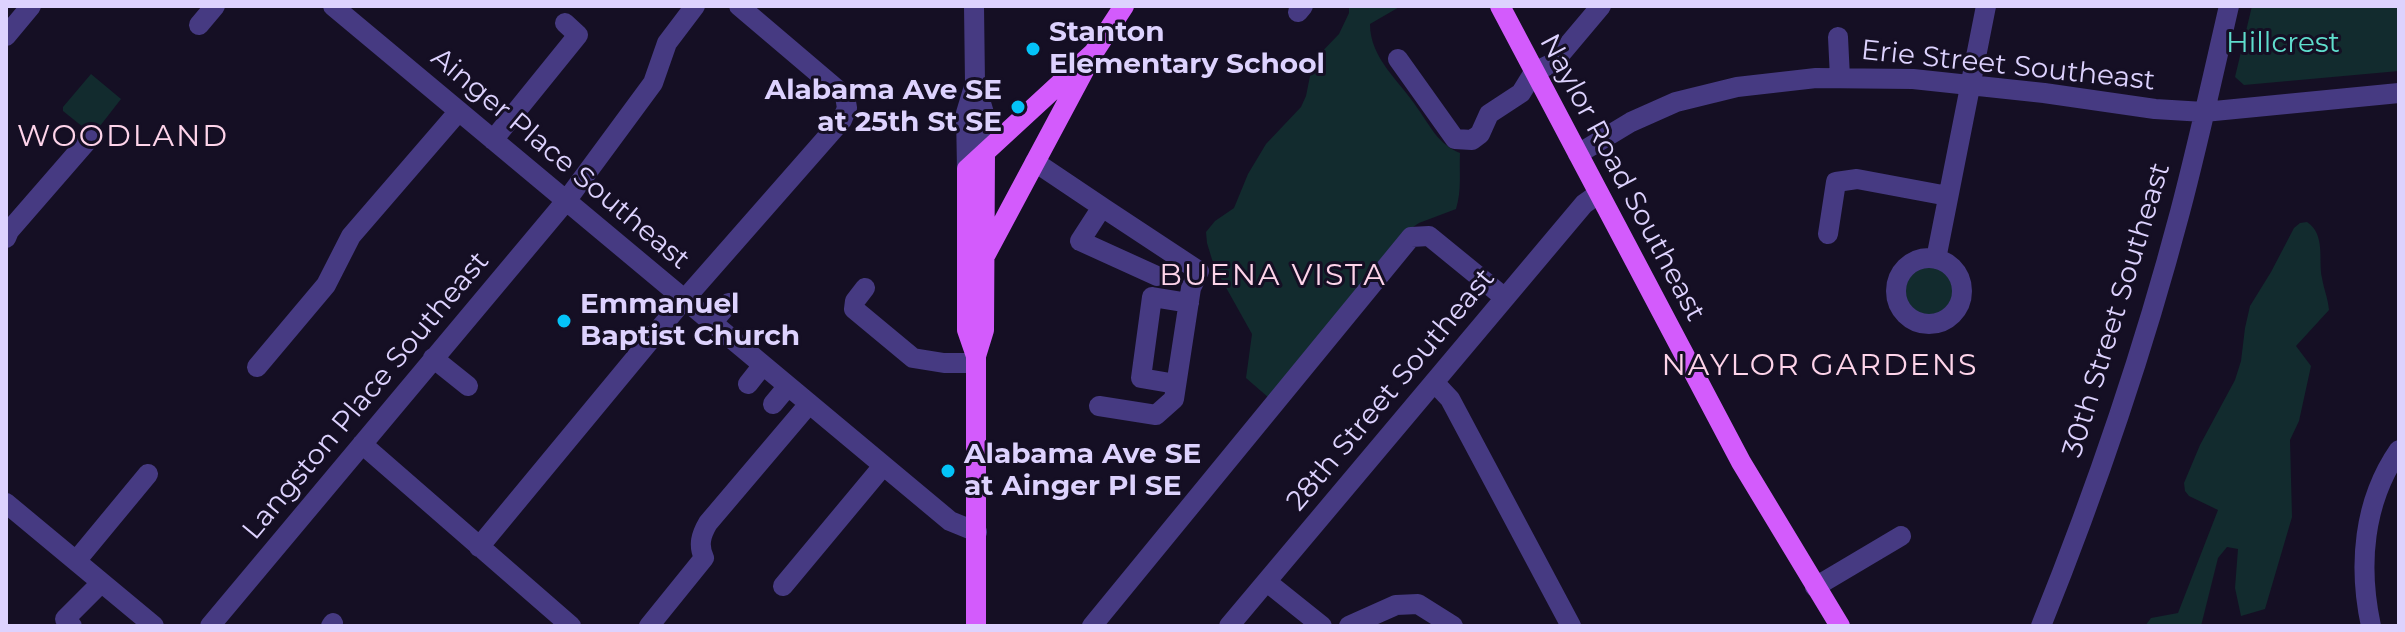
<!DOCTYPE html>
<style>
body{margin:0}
#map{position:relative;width:2405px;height:632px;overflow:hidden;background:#150f24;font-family:Montserrat,sans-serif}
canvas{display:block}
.frame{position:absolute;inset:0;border:8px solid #ddd2fe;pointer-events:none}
</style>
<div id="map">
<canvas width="2405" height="632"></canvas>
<div class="frame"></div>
</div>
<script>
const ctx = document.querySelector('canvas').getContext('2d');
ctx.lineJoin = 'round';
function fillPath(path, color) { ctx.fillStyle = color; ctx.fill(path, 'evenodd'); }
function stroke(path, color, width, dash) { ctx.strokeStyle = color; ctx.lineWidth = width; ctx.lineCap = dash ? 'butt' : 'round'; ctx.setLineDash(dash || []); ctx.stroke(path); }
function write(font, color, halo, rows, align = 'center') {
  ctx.font = font + ' Montserrat,sans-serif'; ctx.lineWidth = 6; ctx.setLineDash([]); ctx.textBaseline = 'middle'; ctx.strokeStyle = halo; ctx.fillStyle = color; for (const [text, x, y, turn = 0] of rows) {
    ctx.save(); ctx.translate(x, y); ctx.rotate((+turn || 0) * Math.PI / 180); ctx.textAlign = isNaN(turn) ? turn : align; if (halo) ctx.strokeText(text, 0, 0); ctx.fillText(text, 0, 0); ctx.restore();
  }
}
fillPath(new Path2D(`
 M1349,6h52l-31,18c0,35 30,57 48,85 13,18 20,35 42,44 -1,20 2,36 -4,56l-37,14 -12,8 -138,167 -23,-20 6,-44 -38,-68 -7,-23 -1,-11 9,-11 19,-13 14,-34 18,-30 35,-37 5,-11 7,-35 26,-27 10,-21z
 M2252,6h147v65l-155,14 -9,-8z
 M91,74l30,25 -28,36 -30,-24v-4z
 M2307,222c19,13 11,37 15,56 2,12 6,20 7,32l-33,36 15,20 -12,55 -9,19 2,77 -27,92 -24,7 -6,-28 3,-39 -11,-2 -9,11 -17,68h-56l6,-8 27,-5 40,-103 -29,-14 -4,-5 -1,-8 16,-38 35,-65 6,-19 4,-33 5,-22 21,-34 23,-44 6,-5z
 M1904 291a25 25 0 1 1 50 0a25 25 0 1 1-50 0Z`), '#122b2e');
stroke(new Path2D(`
 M333,6l617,515 27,11
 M1298,12l5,-6
 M199,25l16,-19
 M6,36l25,-30
 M1838,37l2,41
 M1398,59l57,80 17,1 8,-6 9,-20 32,-21 13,-21 19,-9 48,-57
 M975,83l9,30 1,40
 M493,140l85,-105 -13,-12
 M1578,154l53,-32 45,-20 61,-15 79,-9 97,1 131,14 111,16 49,3 195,-19
 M1035,162l67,45 -22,34 77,35
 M967,169l-1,-56 9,-30 -1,-77
 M1828,234l8,-52 21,-3 91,17
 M6,238l3,-7 80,-92
 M1896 291a33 33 0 1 1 66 0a33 33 0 1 1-66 0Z
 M1936,259l50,-253
 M865,288l-10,13 -1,8 59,49 31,5h32
 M712,323l17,-20
 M433,358l35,28
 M257,367l69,-82 25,-49 108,-125
 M1434,382l16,17 121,227
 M748,384l15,-19
 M1176,384l-35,-6 11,-81 37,6
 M773,404l15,-18
 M1099,406l57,9 18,-16 17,-111 8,-17 -97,-64
 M362,444l209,182
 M6,503l148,123
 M479,547l197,-238 166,-189 5,-12 -2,-12 -106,-90
 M76,561l72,-87
 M1267,582l55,44
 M783,586l100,-120
 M1815,587l86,-51
 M72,626l-7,-7 36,-36
 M210,626l356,-425 87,-118 14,-40 28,-37
 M331,626l2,-3
 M649,626l55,-68c-6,-13 -3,-23 4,-35l101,-119
 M1092,626l319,-389 18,-1 76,62
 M1229,626l355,-422 14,-10
 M1349,626l47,-21 22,-1 35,22
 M2041,626c54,-134 102,-274 139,-414 18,-68 33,-137 49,-206
 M2371,626c-13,-60 -8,-124 28,-176`), '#463a82', 20);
stroke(new Path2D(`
 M1500,6l241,456 99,164
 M986,254l108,-202 30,-46
 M976,356l-9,-26v-161l127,-117
 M976,626v-270l8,-26 1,-177`), '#d35bfc', 20);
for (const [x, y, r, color] of [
 [1033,49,8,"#04c3f8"],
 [1018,107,8,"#04c3f8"],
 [564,321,8,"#04c3f8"],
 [948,471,8,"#04c3f8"]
]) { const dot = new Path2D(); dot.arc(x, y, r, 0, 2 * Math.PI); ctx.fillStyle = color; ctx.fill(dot); stroke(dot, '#150f24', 3); }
write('bold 28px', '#ddd2fe', '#150f24', [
 ["Stanton",1049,33],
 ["Elementary School",1049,65],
 ["Alabama Ave SE",1002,91,"right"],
 ["at 25th St SE",1002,123,"right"],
 ["Emmanuel",580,305],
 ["Baptist Church",580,337],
 ["Alabama Ave SE",964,455],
 ["at Ainger Pl SE",964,487]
], 'left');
write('28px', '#5fddcd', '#150f24', [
 ["Hillcrest",2283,44]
]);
write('28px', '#ddd2fe', '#150f24', [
 ["Erie Street Southeast",2008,66,6],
 ["Ainger Place Southeast",560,159,40],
 ["Naylor Road Southeast",1622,178,62],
 ["30th Street Southeast",2117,310,-73],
 ["28th Street Southeast",1391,390,-50],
 ["Langston Place Southeast",366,396,-50]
]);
ctx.letterSpacing = '2px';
write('30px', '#fed4ea', '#150f24', [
 ["WOODLAND",123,137],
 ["BUENA VISTA",1273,276],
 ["NAYLOR GARDENS",1820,366]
]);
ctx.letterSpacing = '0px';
</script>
